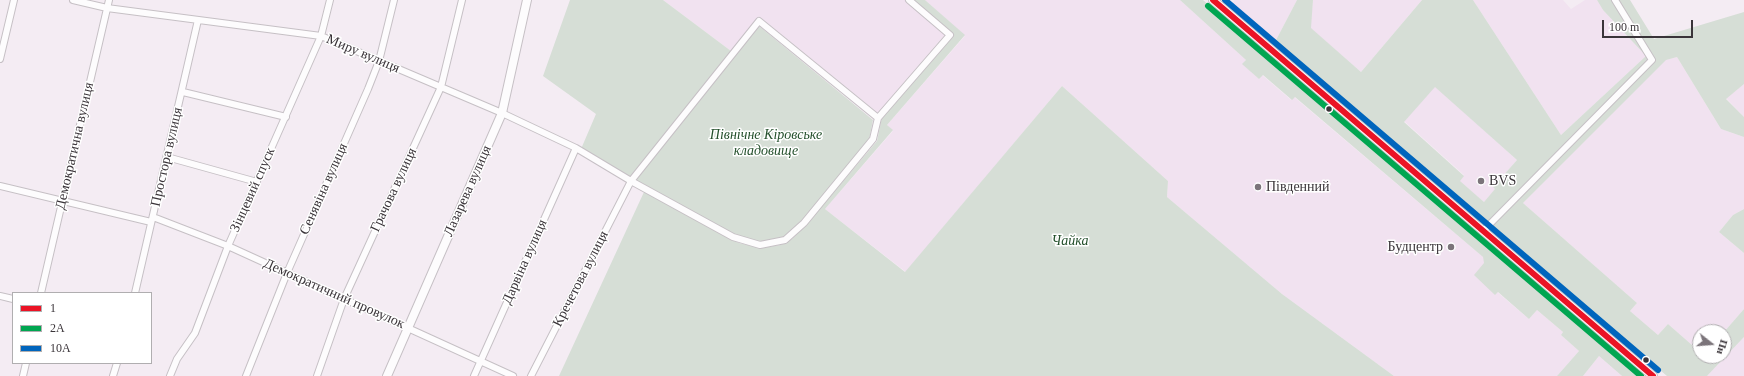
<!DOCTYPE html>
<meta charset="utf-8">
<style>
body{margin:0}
#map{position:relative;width:1744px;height:376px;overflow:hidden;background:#f4ecf3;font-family:"Times New Roman",serif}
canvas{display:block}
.legend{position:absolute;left:12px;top:292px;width:140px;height:72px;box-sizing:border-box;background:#fff;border:1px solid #b0aeb0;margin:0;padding:5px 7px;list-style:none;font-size:12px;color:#3a3439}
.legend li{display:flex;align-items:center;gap:8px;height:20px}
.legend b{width:20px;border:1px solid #b0aeb0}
.north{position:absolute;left:1692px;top:324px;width:40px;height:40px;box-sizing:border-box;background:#fff;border:1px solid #b0aeb0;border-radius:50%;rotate:107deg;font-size:11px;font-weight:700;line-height:16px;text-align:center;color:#3a3439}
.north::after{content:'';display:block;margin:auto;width:14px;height:18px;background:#7b747a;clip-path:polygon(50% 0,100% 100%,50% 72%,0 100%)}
.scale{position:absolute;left:1602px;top:20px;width:91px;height:18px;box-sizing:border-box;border:2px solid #3a3439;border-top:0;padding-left:5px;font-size:12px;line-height:14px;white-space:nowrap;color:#3a3439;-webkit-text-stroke:3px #fff;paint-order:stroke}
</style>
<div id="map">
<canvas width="1744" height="376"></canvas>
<ul class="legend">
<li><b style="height:5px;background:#eb1325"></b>1</li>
<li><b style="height:5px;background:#00a651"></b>2А</li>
<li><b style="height:5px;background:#0065bd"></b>10А</li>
</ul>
<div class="north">Пн</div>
<div class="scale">100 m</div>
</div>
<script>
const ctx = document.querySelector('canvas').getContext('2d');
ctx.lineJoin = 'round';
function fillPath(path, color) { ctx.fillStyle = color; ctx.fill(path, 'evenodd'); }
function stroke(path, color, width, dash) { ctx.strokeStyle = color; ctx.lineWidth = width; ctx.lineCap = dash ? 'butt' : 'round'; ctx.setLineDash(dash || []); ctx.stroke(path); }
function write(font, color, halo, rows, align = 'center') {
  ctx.font = font + ' "Times New Roman",serif'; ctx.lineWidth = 3; ctx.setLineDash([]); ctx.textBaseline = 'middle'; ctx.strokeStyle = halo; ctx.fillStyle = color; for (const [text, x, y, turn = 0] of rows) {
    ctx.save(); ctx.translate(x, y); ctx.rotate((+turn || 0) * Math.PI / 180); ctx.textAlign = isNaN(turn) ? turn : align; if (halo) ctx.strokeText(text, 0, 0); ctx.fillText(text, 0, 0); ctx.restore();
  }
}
fillPath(new Path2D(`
 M663,0h242l40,35 -67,78 -119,-97 -28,35z
 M925,0h255l66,60 -3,4 16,15 3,-4 29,25 3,-3 189,160 12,38 2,-3 32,27 8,-9 26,22 -2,3 18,16 -22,25h-163l-112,-82 -115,-97 1,-16 -106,-95 -156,186 -81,-63 68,-78 -6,-6 78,-89z
 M1234,0h63l-22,42 -43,-36z
 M1313,0h109l-61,72 -51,-44z
 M1473,0h90l8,9 14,-9h12l6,10 43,46 -85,79z
 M1677,57l44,72 23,8v72l-11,6 -14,17 25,21v56l-20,23h-24v20l-32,-28 -10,11 -28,-24 7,-8 -114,-100 142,-143z
 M1744,84v33l-18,-19z
 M1435,86l82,74 -24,27 3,2 -12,13 -25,-21 5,-6 -60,-54z
 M1744,337v39h-37z
 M1599,356l23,20h-39z`), '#f1e2f0');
fillPath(new Path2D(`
 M570,0h93l68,51 -101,128 -49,-30 15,-35 -53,-38z
 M905,0h20l40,35 -78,90 6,5 -68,79 80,63 157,-186 106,95 -1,16 115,97 112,82h-835l85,-184 95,51 21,5 20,-3 12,-6 14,-14 71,-84 5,-24 -4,-4 67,-78z
 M1180,0h23l440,376h-21l-23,-20 -16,20h-26l22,-25 -18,-16 2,-3 -26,-22 -8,9 -31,-27 -3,3 -21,-20 10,-12 -1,-6 -188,-160 -3,3 -29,-25 -4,4 -17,-15 4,-4z
 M1297,0h16l-2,28 50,44 61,-72h51l88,135 85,-79 -43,-46 -6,-10h33l24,39 90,-27v72l-18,15 18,18v20l-23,-8 -44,-72 -11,3 -143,143 114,100 -7,8 28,24 10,-11 32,28v4h24v-24l20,-23v28l-37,39h-40l-392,-334zM1435,87l82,73 -24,27 2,2 -11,13 -24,-21 4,-5 -60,-54z
 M759,26l114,94 -4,20 -67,82 -18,16 -24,5 -19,-5 -107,-57z
 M1744,209v44l-25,-21 14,-17z`), '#d6ded6');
const minor = new Path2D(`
 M73,0l34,8 214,28 181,77 74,35 55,33 102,56 27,8 25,-5 19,-17 69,-84 5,-21 72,-83 -41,-35
 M0,59l14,-59
 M183,92l103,25
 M167,157l90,25
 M0,186l151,36
 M153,217l75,29 285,130
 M1483,231l169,-171 -37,-60
 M41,293l68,-293
 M135,293l63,-273
 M0,296l13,3
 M23,376l3,-13
 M113,376l4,-13
 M170,376l7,-17 18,-26 33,-87 93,-210 9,-36
 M246,376l41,-103 81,-184 11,-28 15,-61
 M317,376l27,-77 97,-212 21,-87
 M474,376l102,-228
 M531,376l100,-195 128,-160 119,97`);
const tertiary = new Path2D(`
 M1213,0l440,376
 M387,376l115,-263 25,-113`);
stroke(minor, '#c6c0c5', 8);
stroke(tertiary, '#c6c0c5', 10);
stroke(minor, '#fdfcfd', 6);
stroke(tertiary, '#fdfcfd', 8);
stroke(new Path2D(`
 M1213,0l440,376`), '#eb1325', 6);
stroke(new Path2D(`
 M1208,6l433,370`), '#00a651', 6);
stroke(new Path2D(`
 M1225,0l433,370`), '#0065bd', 6);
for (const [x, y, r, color] of [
 [1329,109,3.5,"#3a3439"],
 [1481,181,4,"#7b747a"],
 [1258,187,4,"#7b747a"],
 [1451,247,4,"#7b747a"],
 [1646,360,3.5,"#3a3439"]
]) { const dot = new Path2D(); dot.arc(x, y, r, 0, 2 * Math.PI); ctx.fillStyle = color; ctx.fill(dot); stroke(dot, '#fff', 1.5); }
write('14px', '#3a3439', '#fff', [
 ["Миру вулиця",363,54,23],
 ["Демократична вулиця",75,146,-77],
 ["Простора вулиця",167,157,-77],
 ["Сенявіна вулиця",324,189,-66],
 ["Зінцевий спуск",253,190,-66],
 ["Грачова вулиця",394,190,-65],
 ["Лазарева вулиця",468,191,-66],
 ["Дарвіна вулиця",525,262,-66],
 ["Кречетова вулиця",581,279,-63],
 ["Демократичний провулок",334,294,24]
]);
write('italic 14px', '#234f2b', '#fff', [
 ["Північне Кіровське",766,135],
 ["кладовище",766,151],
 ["Чайка",1070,241]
]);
write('14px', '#3a3439', '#fff', [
 ["BVS",1489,181],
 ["Південний",1266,187],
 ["Будцентр",1443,247,"right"]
], 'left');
</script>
